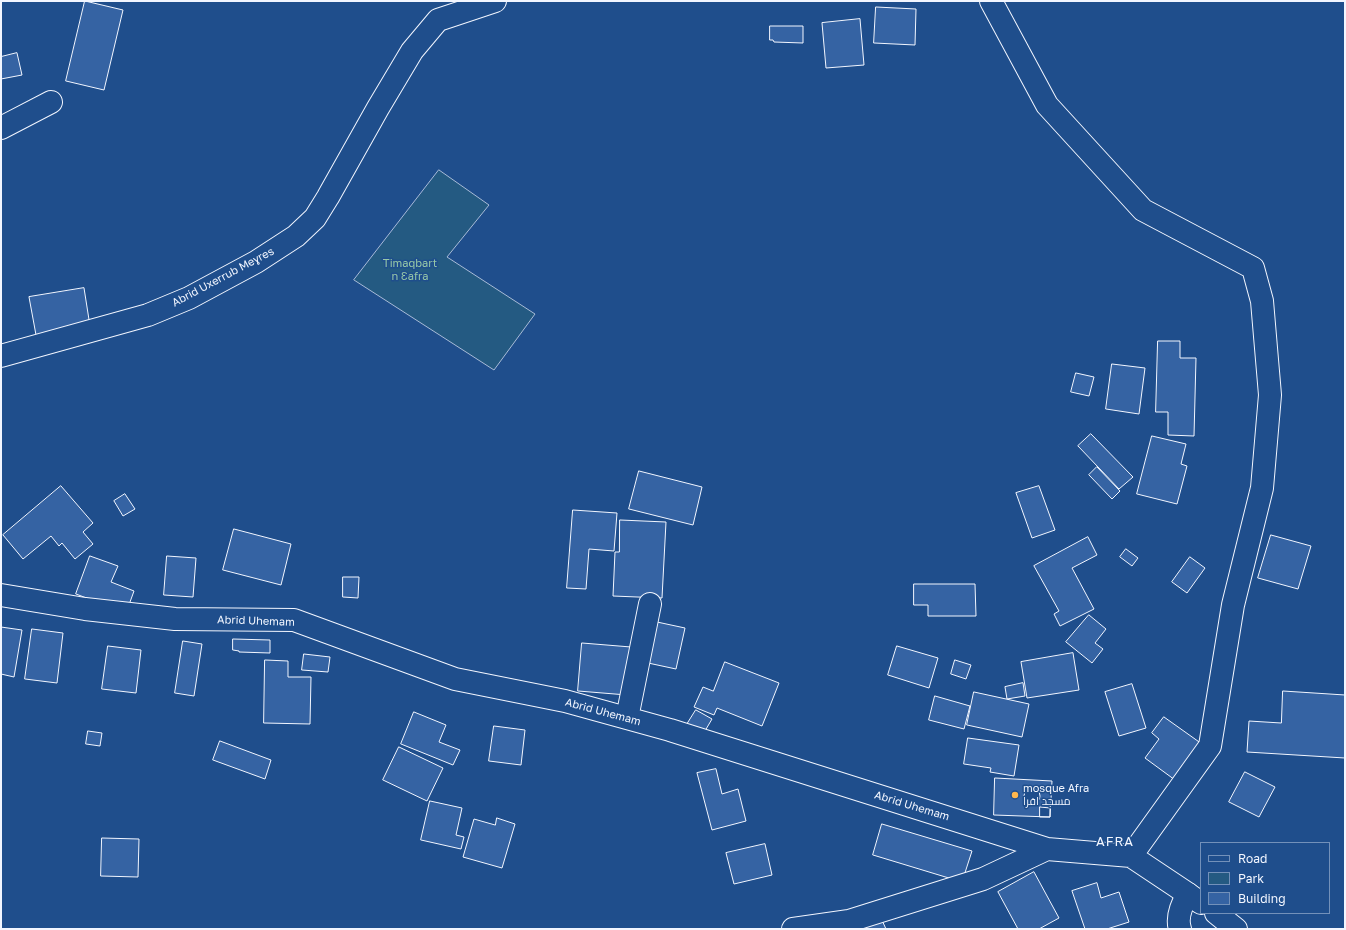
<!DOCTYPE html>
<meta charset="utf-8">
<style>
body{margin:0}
#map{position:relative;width:1346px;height:930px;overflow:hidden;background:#1f4e8c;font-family:"Golos Text",sans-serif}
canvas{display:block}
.frame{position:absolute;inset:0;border:2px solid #f2f6ff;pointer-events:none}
.legend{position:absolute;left:1200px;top:842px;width:130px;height:72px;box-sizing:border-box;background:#1f4e8c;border:1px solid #7391ba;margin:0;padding:5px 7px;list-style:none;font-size:12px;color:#f2f6ff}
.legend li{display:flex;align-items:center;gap:8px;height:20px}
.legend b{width:20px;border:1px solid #7391ba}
</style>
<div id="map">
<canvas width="1346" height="930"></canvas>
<div class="frame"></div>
<ul class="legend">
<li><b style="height:5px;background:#1f4e8c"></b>Road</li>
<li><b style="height:11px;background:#245a82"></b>Park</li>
<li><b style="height:11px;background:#3563a3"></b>Building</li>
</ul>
</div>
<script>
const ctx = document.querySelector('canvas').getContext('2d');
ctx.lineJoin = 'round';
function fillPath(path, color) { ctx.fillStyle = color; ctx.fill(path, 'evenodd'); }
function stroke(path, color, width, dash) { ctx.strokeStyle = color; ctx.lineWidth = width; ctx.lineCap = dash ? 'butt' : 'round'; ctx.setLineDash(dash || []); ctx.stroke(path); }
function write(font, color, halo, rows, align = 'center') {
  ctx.font = font + ' "Golos Text",Cairo,sans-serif'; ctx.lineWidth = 3; ctx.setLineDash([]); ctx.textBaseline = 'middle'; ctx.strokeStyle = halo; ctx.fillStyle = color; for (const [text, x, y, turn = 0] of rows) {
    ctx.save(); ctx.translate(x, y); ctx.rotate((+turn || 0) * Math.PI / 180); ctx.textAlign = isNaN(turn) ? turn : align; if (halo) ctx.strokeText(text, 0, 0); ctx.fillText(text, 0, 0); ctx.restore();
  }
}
const green = new Path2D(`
 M439,170l50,35 -42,52 88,57 -41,56 -140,-90z`);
fillPath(green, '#245a82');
stroke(green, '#a8bbd7', 1);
const building = new Path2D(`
 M85,1l38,9 -19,80 -38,-9z
 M876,7l40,2 -1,36 -41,-2z
 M860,19l4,46 -38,3 -4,-45z
 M770,26h33v17l-29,-1 -1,-2h-3z
 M17,53l5,22 -21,4v-22z
 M84,288l6,38 -54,9 -7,-38z
 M1158,341h22v17h16l-2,78 -26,-1v-23h-12z
 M1112,364l33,4 -6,46 -33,-5z
 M1076,373l18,4 -5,19 -18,-4z
 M1091,434l42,43 -14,12 -41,-43z
 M1152,436l34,8 -5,20 6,2 -10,38 -40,-10z
 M1097,467l23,24 -8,8 -23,-24z
 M639,471l63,16 -9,38 -64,-16z
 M61,486l32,37 -10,9 10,12 -18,15 -13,-16 -3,3 -8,-10 -28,23 -20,-24z
 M1039,486l16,44 -23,8 -16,-45z
 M125,494l10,15 -12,7 -9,-15z
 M573,510l44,3 -3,38 -25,-2 -3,40 -19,-1z
 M620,520l46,2 -4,76 -49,-2 2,-44h4z
 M234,529l57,15 -10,41 -58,-15z
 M1271,535l40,11 -13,43 -40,-11z
 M1088,537l9,18 -25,13 22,41 -34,17 -6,-12 5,-3 -25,-45z
 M1126,549l12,9 -6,8 -12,-9z
 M90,556l28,10 -7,16 23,9 -8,22 -50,-19z
 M167,556l29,2 -3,39 -29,-2z
 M1190,557l15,11 -18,25 -15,-11z
 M343,577h16l-1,21 -15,-1z
 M914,584h61l1,32h-48v-11h-14z
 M1089,615l17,14 -11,14 8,6 -11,14 -26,-21z
 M657,622l28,6 -9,41 -28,-6z
 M1,627l21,3 -8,47 -13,-3z
 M32,629l31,4 -6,50 -32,-4z
 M233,639l37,1v13l-31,-1v-1l-6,-1z
 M183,641l19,3 -8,52 -19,-3z
 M582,643l49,4 -4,48 -49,-4z
 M108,646l33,4 -5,43 -34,-4z
 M897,646l41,12 -9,30 -41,-13z
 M1073,653l6,37 -52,8 -6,-36z
 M304,654l26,3 -2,15 -26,-2z
 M265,660l23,1v16h23l-1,47 -46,-1z
 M955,660l16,5 -5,14 -15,-5z
 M725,662l54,21 -17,43 -45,-18 -3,7 -20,-8 9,-20 10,4z
 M1023,683l2,13 -18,3 -2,-12z
 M1132,684l14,44 -27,8 -14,-44z
 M1283,691l62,4v63l-98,-6 2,-31 32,2z
 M974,692l55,12 -7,33 -55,-12z
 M935,696l35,10 -6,23 -35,-9z
 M696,710l16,9 -10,17 -16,-10z
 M414,712l32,13 -7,17 21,8 -7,15 -52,-21z
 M1164,717l38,27 -27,36 -30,-22 14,-19 -7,-6z
 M494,726l31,4 -4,35 -32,-4z
 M88,731l14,2 -2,13 -14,-2z
 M968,738l51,7 -5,31 -24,-4 1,-4 -27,-4z
 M220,741l51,19 -6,19 -52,-19z
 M399,747l44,21 -16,33 -44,-21z
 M716,769l6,25 16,-5 8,32 -34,9 -15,-57z
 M1245,772l30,15 -16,30 -30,-15z
 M995,778l57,3 -2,36 -56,-2z
 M1024 796a8 8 0 1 1 16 0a8 8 0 1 1-16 0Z
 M430,801l32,7 -6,27 8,2 -3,12 -40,-9z
 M1040,807l10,1v9h-10z
 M497,818l18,6 -13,44 -39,-11 11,-38 21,6z
 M882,824l90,27 -10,31 -89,-27z
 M102,838l37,1 -1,38 -37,-1z
 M765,844l7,31 -38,9 -8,-31z
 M1034,872l25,46 -20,11h-21l-20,-37z
 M1097,883l4,15 18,-6 10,30 -22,7h-22l-13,-38z
 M881,918l5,11h-32z`);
fillPath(building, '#3563a3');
stroke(building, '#f2f6ff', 1);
const minor = new Path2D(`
 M991,1l56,104 96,105 110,58 9,33 8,94 -8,93 -29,117 -23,141 -79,110
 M1,128l50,-26
 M1,356l147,-41 41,-17 67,-36 40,-26 19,-18 13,-21 50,-89 34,-57 26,-31 57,-19
 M1,595l84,14 90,10 119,1 161,59 110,22 105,29 377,119 84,7 57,38
 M627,718l23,-114
 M793,929l56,-8 134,-42 64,-30`);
const major = new Path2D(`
 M1216,913l20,16
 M1180,929c-4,-12 2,-25 8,-35l13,9`);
stroke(minor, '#f2f6ff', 24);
stroke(major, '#f2f6ff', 24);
stroke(minor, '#1f4e8c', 22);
stroke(major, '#1f4e8c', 22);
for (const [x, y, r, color] of [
 [1015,795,4,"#ffb74d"]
]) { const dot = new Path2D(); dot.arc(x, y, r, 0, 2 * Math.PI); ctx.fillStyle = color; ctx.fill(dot); stroke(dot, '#1f4e8c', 1.5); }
write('11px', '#97c8a6', '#1f4e8c', [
 ["Timaqbart",410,264],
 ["n Ɛafra",410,277]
]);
write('11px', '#f2f6ff', '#1f4e8c', [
 ["Abrid Uxerrub Meɣres",223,277,-28],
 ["Abrid Uhemam",256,621,2],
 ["Abrid Uhemam",603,712,15],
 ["Abrid Uhemam",912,806,17]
]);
write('11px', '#f2f6ff', '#1f4e8c', [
 ["mosque Afra",1023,789],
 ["مسجد افرا",1023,802]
], 'left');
ctx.letterSpacing = '1px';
write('13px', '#f2f6ff', '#1f4e8c', [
 ["AFRA",1115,842]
]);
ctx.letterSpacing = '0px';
</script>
